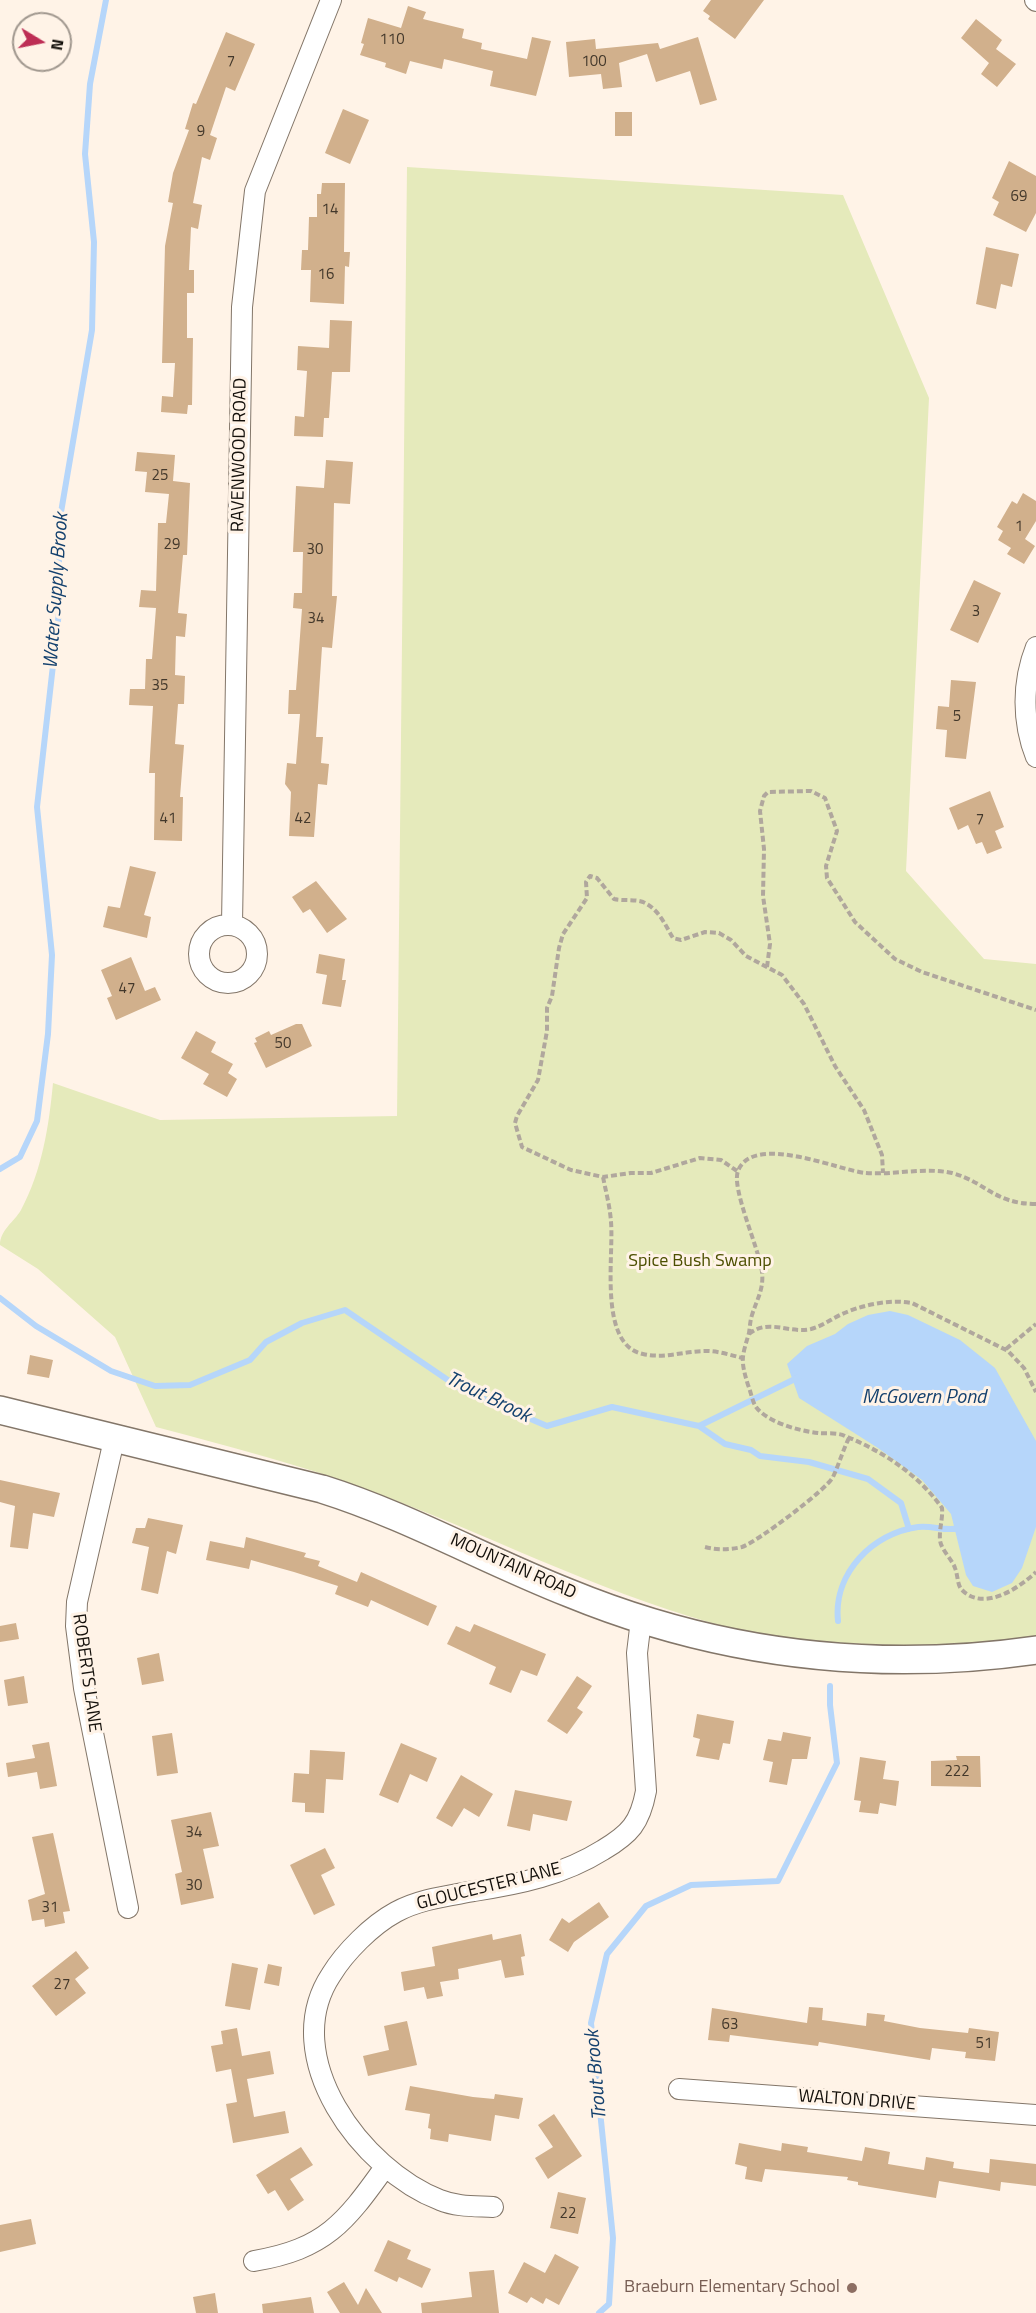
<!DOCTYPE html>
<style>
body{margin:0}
#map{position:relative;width:1036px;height:2313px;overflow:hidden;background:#fff3e7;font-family:"Titillium Web",sans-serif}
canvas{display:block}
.north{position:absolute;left:12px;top:12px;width:60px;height:60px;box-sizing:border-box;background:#fff3e7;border:2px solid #a1988f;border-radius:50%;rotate:100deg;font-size:16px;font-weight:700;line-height:24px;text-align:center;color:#14100b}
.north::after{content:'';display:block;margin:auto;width:21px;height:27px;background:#bd2e55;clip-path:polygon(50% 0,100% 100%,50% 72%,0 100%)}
</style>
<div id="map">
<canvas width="1036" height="2313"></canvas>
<div class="north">N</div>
</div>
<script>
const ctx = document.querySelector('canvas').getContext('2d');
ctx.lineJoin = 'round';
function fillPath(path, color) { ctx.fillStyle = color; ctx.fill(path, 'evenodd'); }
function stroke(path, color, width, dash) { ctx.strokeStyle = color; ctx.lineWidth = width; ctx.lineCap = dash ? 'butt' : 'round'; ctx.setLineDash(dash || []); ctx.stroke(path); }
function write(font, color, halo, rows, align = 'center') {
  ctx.font = font + ' "Titillium Web",sans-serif'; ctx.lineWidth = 6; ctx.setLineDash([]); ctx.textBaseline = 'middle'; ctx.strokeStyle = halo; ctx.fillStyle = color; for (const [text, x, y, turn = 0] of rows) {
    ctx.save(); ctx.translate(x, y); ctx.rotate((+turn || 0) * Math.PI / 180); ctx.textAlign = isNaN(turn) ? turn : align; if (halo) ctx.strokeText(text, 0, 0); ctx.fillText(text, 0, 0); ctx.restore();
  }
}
fillPath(new Path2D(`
 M407,167l436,28 86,203 -23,473 78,88 52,5v672c-48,12 -97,11 -146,9 -60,-2 -121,-6 -178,-22 -118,-33 -229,-91 -344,-133 -69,-26 -141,-44 -212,-63l-41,-90 -77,-68 -38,-24c0,-15 14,-23 21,-35 21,-39 28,-84 32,-127l107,37 237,-4z`), '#e5eabb');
fillPath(new Path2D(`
 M890,1311l18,4 52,25 35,28 41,73v86l-14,41 -10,15 -20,9 -19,-6 -7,-11 -15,-61 -29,-34 -44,-32 -79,-50 -12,-34 20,-18 28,-12 13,-10 20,-9z`), '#b6d6fa');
stroke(new Path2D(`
 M0,1169l20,-12 17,-36 11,-87 4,-79 -15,-148 22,-195v-88l33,-194 2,-88 -9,-88 5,-70 16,-84
 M0,1298l36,28 75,45 44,15 35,-1 60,-25 16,-18 36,-19 43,-13 116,79 86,37 65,-19 87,19 100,-49
 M699,1426l26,18 26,6 9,6 49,6 59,17 33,24 8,26
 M838,1621c-5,-48 35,-88 80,-94 14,-2 28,5 42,1
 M599,2313l10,-9 4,-66 -22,-215 16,-69 39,-48 45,-21 87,-4 59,-118 -7,-58v-19`), '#b6d6fa', 6);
fillPath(new Path2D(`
 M711,0h53l-29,39 -27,-20 2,-3 -7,-5z
 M408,6l18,6 -3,7 41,10 -2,9 20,5 -1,6 46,10 5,-22 19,4 -15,55 -46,-10 3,-15 -49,-12 -2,10 -32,-8 -4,13 -21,-7 1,-4 -26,-8 4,-11 -3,-1 7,-25 33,10z
 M976,19l26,21 -6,9 20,15 -19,23 -16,-13 8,-11 -28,-25z
 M226,32l29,12 -20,47 -9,-4 -16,48 7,3 -7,22 -8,-3 -9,46 9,2 -4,24 -7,-2 -2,43h5v23h-7v45h6l-1,67h-4l-1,9 -26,-2 1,-16 11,1 2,-34h-13l3,-117 8,-43 -5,-1 5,-29 16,-43 -4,-1 8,-26 3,1z
 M698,37l19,63 -17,5 -10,-34 -34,11 -9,-28 -28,9 3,24 -19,2 -2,-15 -32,3 -3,-35 29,-3 1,10 62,-6 2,6z
 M343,109l26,11 -19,44 -25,-11z
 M615,112h17v24h-17z
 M1009,161l27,15v37l-10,19 -33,-17 6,-13 -7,-4z
 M322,183h23l-1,69h6l-1,15 -4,-1 -1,38 -34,-2 1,-32h-10l1,-20h6l1,-33h8v-23h4z
 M986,247l33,7 -7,33 -11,-3 -5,25 -20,-5z
 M330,320l22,1 -2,51h-18l-3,46h-5l-1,19 -29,-1 1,-20 9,1 3,-46 -10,-1 1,-24 31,2z
 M137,452l38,3 -2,26 17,2 -3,72h-4l-5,58 9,1 -2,23 -9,-1 -1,39 10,1 -1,28h-6l-3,40 9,1 -4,52h3l-1,44 -28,-1 1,-67h-6l4,-67 -24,-1 1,-16h15l1,-30h6l4,-51 -17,-1 2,-17 15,1 2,-68h8l3,-29 -24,-2 2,-20 -12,-1z
 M326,460l27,2 -3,42 -16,-1 -2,93h5l-5,52 -10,-1 -6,90h7l-2,26 8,1 -2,21 -9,-1 -4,53 -25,-1 2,-44 -6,-8 2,-21 9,1 4,-50h-12l1,-24h7l6,-81 -9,-1 1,-15h8l1,-41h-10l3,-66 28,2z
 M1023,493l13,8v20l-11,18 10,7 -11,18 -17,-10 4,-6 -13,-8 5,-9 -6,-4 15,-26 5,3z
 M974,580l27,13 -23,50 -28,-13z
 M951,680l25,2 -10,77 -21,-2 2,-27 -11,-1 2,-23 11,1z
 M990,791l14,36 -9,4 7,17 -15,6 -5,-12 -6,2 -8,-19 -10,5 -9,-22z
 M130,866l26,6 -12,43 7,2 -4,21 -44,-11 5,-21 12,2z
 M316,881l31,38 -20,14 -17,-24 -7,4 -11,-16z
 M319,954l26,5 -3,21h4l-5,27 -19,-3 5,-29 -11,-2z
 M131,957l14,34 10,-4 6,13 -45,20 -9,-22 5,-2 -11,-26z
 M296,1024h6l10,22 -46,22 -12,-25 3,-1 -2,-4 14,-7 2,4z
 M196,1031l20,11 -5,10 22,12 -5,9 9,6 -10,18 -24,-13 6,-10 -28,-16z
 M30,1355l23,5 -4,18 -22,-4z
 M0,1480l60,13 -6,24 -21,-4 -5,36 -18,-2 5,-41 -15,-4z
 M148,1518l35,7 -7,29 -9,-3 -9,43 -17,-4 8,-43 -17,-4 4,-15h9z
 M246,1537l60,16 -2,4 16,4 -2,5 39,16 4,-10 76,34 -9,20 -57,-26 -3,7 -33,-13 3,-8 -44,-14 -43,-12 -2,9 -43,-9 4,-19 34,7z
 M16,1623l3,16 -19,3v-16z
 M474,1624l72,30 -9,22 -16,-6 -10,23 -22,-9 7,-17 -49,-23 9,-18 14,6z
 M159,1653l5,28 -22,4 -5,-27z
 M24,1676l4,27 -20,3 -4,-26z
 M577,1676l15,10 -15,22 6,4 -16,22 -20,-13z
 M697,1714l37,7 -4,23 -7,-1 -4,17 -23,-4 4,-17 -7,-2z
 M783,1732l28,5 -4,22h-15l-5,26 -18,-3 4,-20 -10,-2 5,-21 13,2z
 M172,1733l6,40 -21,3 -5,-40z
 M49,1742l8,44 -17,3 -3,-17 -29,5 -2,-14 29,-5 -3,-13z
 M401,1743l36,15 -10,24 -17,-8 -12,29 -19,-8z
 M310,1750l35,2 -2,28 -17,-1 -2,34 -19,-1v-9l-13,-1 2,-29 15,1z
 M956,1756h24l1,31 -50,-1v-25l26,-1z
 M860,1757l26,4 -3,18 16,2 -3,25 -16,-3 -2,11 -19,-2 2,-11 -7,-1z
 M461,1775l32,19 -14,23 -15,-9 -12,19 -16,-9z
 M515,1790l57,11 -5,20 -34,-7 -3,17 -23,-5z
 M211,1812l8,34 -16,3 11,49 -33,7 -6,-31 7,-2 -11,-52z
 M53,1833l17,78 -7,1 2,11 -20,4 -1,-8 -12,2 -4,-21 17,-6 -13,-57z
 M325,1848l10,20 -14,7 14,30 -21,10 -24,-50z
 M599,1902l10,15 -35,25 -6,10 -19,-12 13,-22 7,5z
 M492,1934l1,6 28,-6 4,22 -4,1 3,18 -19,3 -4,-18 -43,9 1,10 -19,3 3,14 -16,3 -3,-12 -20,4 -3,-19 34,-6 -3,-19z
 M76,1951l13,17 -14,11 11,14 -30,23 -24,-30z
 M232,1963l26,5 -8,42 -25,-4z
 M268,1964l14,3 -3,19 -15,-3z
 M809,2007l14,1 -1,12 44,6 1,-13 18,2 -1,6 36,7 48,5 1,-5 30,4 -4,29 -30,-3 1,-6 -34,-4 -2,12 -111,-18 -1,4 -88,-11 -1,7 -21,-2 4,-32 95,15z
 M407,2021l10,44 -49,11 -5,-20 26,-6 -5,-24z
 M237,2028l5,28 28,-5 4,23 -27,5 7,38 31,-6 4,22 -56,10 -7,-39 11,-2 -6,-33 -15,3 -5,-26 12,-2 -2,-13z
 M410,2086l63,11 21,2 1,-5 28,4 -4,21 -24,-4 -4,26 -42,-7 -1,8 -18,-3 1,-10 -3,-1 2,-14 -25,-4z
 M554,2114l28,42 -34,23 -13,-21 18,-11 -15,-22z
 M739,2143l42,8 1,-8 26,4 -1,5 55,9 3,-14 25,5 -2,12 36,6 2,-13 28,5 -1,6 36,5 1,-14 46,5v22l-35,-4 -1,9 -61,-10 -3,17 -78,-13v-3l-11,-2 1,-3 -83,-8 -3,13 -17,-3 2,-12 -12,-3z
 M301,2147l12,18 -23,14 14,21 -16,11 -13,-21 -7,4 -12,-19z
 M558,2192l28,6 -8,36 -28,-6z
 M31,2219l5,25 -36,8v-27z
 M388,2240l23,10 -4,9 24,10 -9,19 -23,-11 -2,5 -23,-11z
 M555,2254l24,13 -20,38 -13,-7 -3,6 -12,-7 -4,6 -19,-10 16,-31 21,11z
 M494,2270l5,43h-77l-1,-10 51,-6 -3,-25z
 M344,2282l14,23 8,-17 16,25h-42l-13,-21z
 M215,2293l3,20h-22l-3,-16z
 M311,2297l3,16h-51l-1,-9z`), '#d1b08c');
const minor = new Path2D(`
 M1035,0l1,1
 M1036,647c-14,35 -14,75 0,110
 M232,924l10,-617 13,-116 76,-191
 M199 954a29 29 0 1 1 58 0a29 29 0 1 1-58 0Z
 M114,1440l-37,162 -1,24 8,62 44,220
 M679,2089l357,26
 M493,2207c-18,-1 -36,0 -53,-7 -78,-30 -163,-143 -109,-225 14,-23 41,-50 65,-63 24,-13 52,-16 78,-21 46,-7 89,-16 129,-41 27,-16 37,-27 43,-59l-9,-138 4,-33
 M254,2261c71,-12 91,-38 131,-94`);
const secondary = new Path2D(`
 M0,1410l322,79c86,27 163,71 247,104 149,61 307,80 467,57`);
stroke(minor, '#837669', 22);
stroke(secondary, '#837669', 30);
stroke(new Path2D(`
 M767,967l3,-23 -7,-48 1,-47 -4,-38 4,-15 4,-4 43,-1 14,7 12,33 -11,35 1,12 28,44 40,37 27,13 114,38
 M737,1171l-16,-11 -21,-2 -49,15h-20l-28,4 -32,-7 -49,-23 -7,-24 2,-7 21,-36 9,-49v-23l5,-12 7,-48 4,-14 24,-36 -1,-16 4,-6 7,2 17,21c9,2 20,0 29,3 16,7 22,23 30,36l8,2 24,-8 14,1 12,7 15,16 36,19 22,29 31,62 29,44 18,45 1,18
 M603,1177c3,15 7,30 8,45 3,34 -13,123 32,132 22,5 41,-3 63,-3 12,0 25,4 36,7
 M1036,1204c-42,0 -50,-22 -84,-31 -28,-6 -57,2 -86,0 -26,-2 -113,-41 -128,-2 -7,17 21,77 24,101 2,17 -5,27 -10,43 -2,6 -2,12 -3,18 -7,24 -9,26 -1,52 3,7 4,16 8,22 11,15 43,24 62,26 8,1 19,-1 27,3 37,15 73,38 97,72 1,11 -3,21 -2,32 1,10 12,19 15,28 3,7 2,17 7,22 22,22 57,-2 74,-18
 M749,1334c19,-16 40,0 62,-5 11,-3 19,-9 29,-14 21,-10 49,-16 72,-12l96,48 16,17 12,24
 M1006,1349l30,-25
 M705,1547c12,3 24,3 37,0 15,-5 84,-57 91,-70 6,-13 10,-27 16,-39`), '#b0a79d', 4, [6, 3]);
stroke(minor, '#fff', 20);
stroke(secondary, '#fff', 27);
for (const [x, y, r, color] of [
 [852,2288,6,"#8d6e63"]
]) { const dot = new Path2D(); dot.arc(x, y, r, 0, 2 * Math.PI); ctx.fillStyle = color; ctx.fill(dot); stroke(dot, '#fff3e7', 2); }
write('15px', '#43382b', null, [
 ["110",392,40],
 ["7",231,62],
 ["100",594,62],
 ["9",201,132],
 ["69",1019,197],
 ["14",330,210],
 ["16",326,275],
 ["25",160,476],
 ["1",1019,527],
 ["29",172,545],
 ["30",315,550],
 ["3",976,612],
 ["34",316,619],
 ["35",160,686],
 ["5",957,717],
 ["41",168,819],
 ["42",303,819],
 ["7",980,820],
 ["47",127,989],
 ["50",283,1044],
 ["222",957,1772],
 ["34",194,1833],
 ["30",194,1886],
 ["31",50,1908],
 ["27",62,1985],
 ["63",730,2025],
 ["51",984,2044],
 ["22",568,2214]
]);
write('18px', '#14100b', '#fff3e7', [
 ["RAVENWOOD ROAD",240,455,-89],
 ["MOUNTAIN ROAD",513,1567,24],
 ["ROBERTS LANE",86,1673,82],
 ["GLOUCESTER LANE",489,1887,-14],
 ["WALTON DRIVE",857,2101,4]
]);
write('18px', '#4c4f00', '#fff3e7', [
 ["Spice Bush Swamp",700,1262]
]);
write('18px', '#785e54', '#fff3e7', [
 ["Braeburn Elementary School",840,2288]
], 'right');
write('italic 20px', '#14416e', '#fff3e7', [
 ["Water Supply Brook",57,591,-86],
 ["Trout Brook",488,1398,26],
 ["McGovern Pond",924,1398],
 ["Trout Brook",597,2075,-95]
]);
</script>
